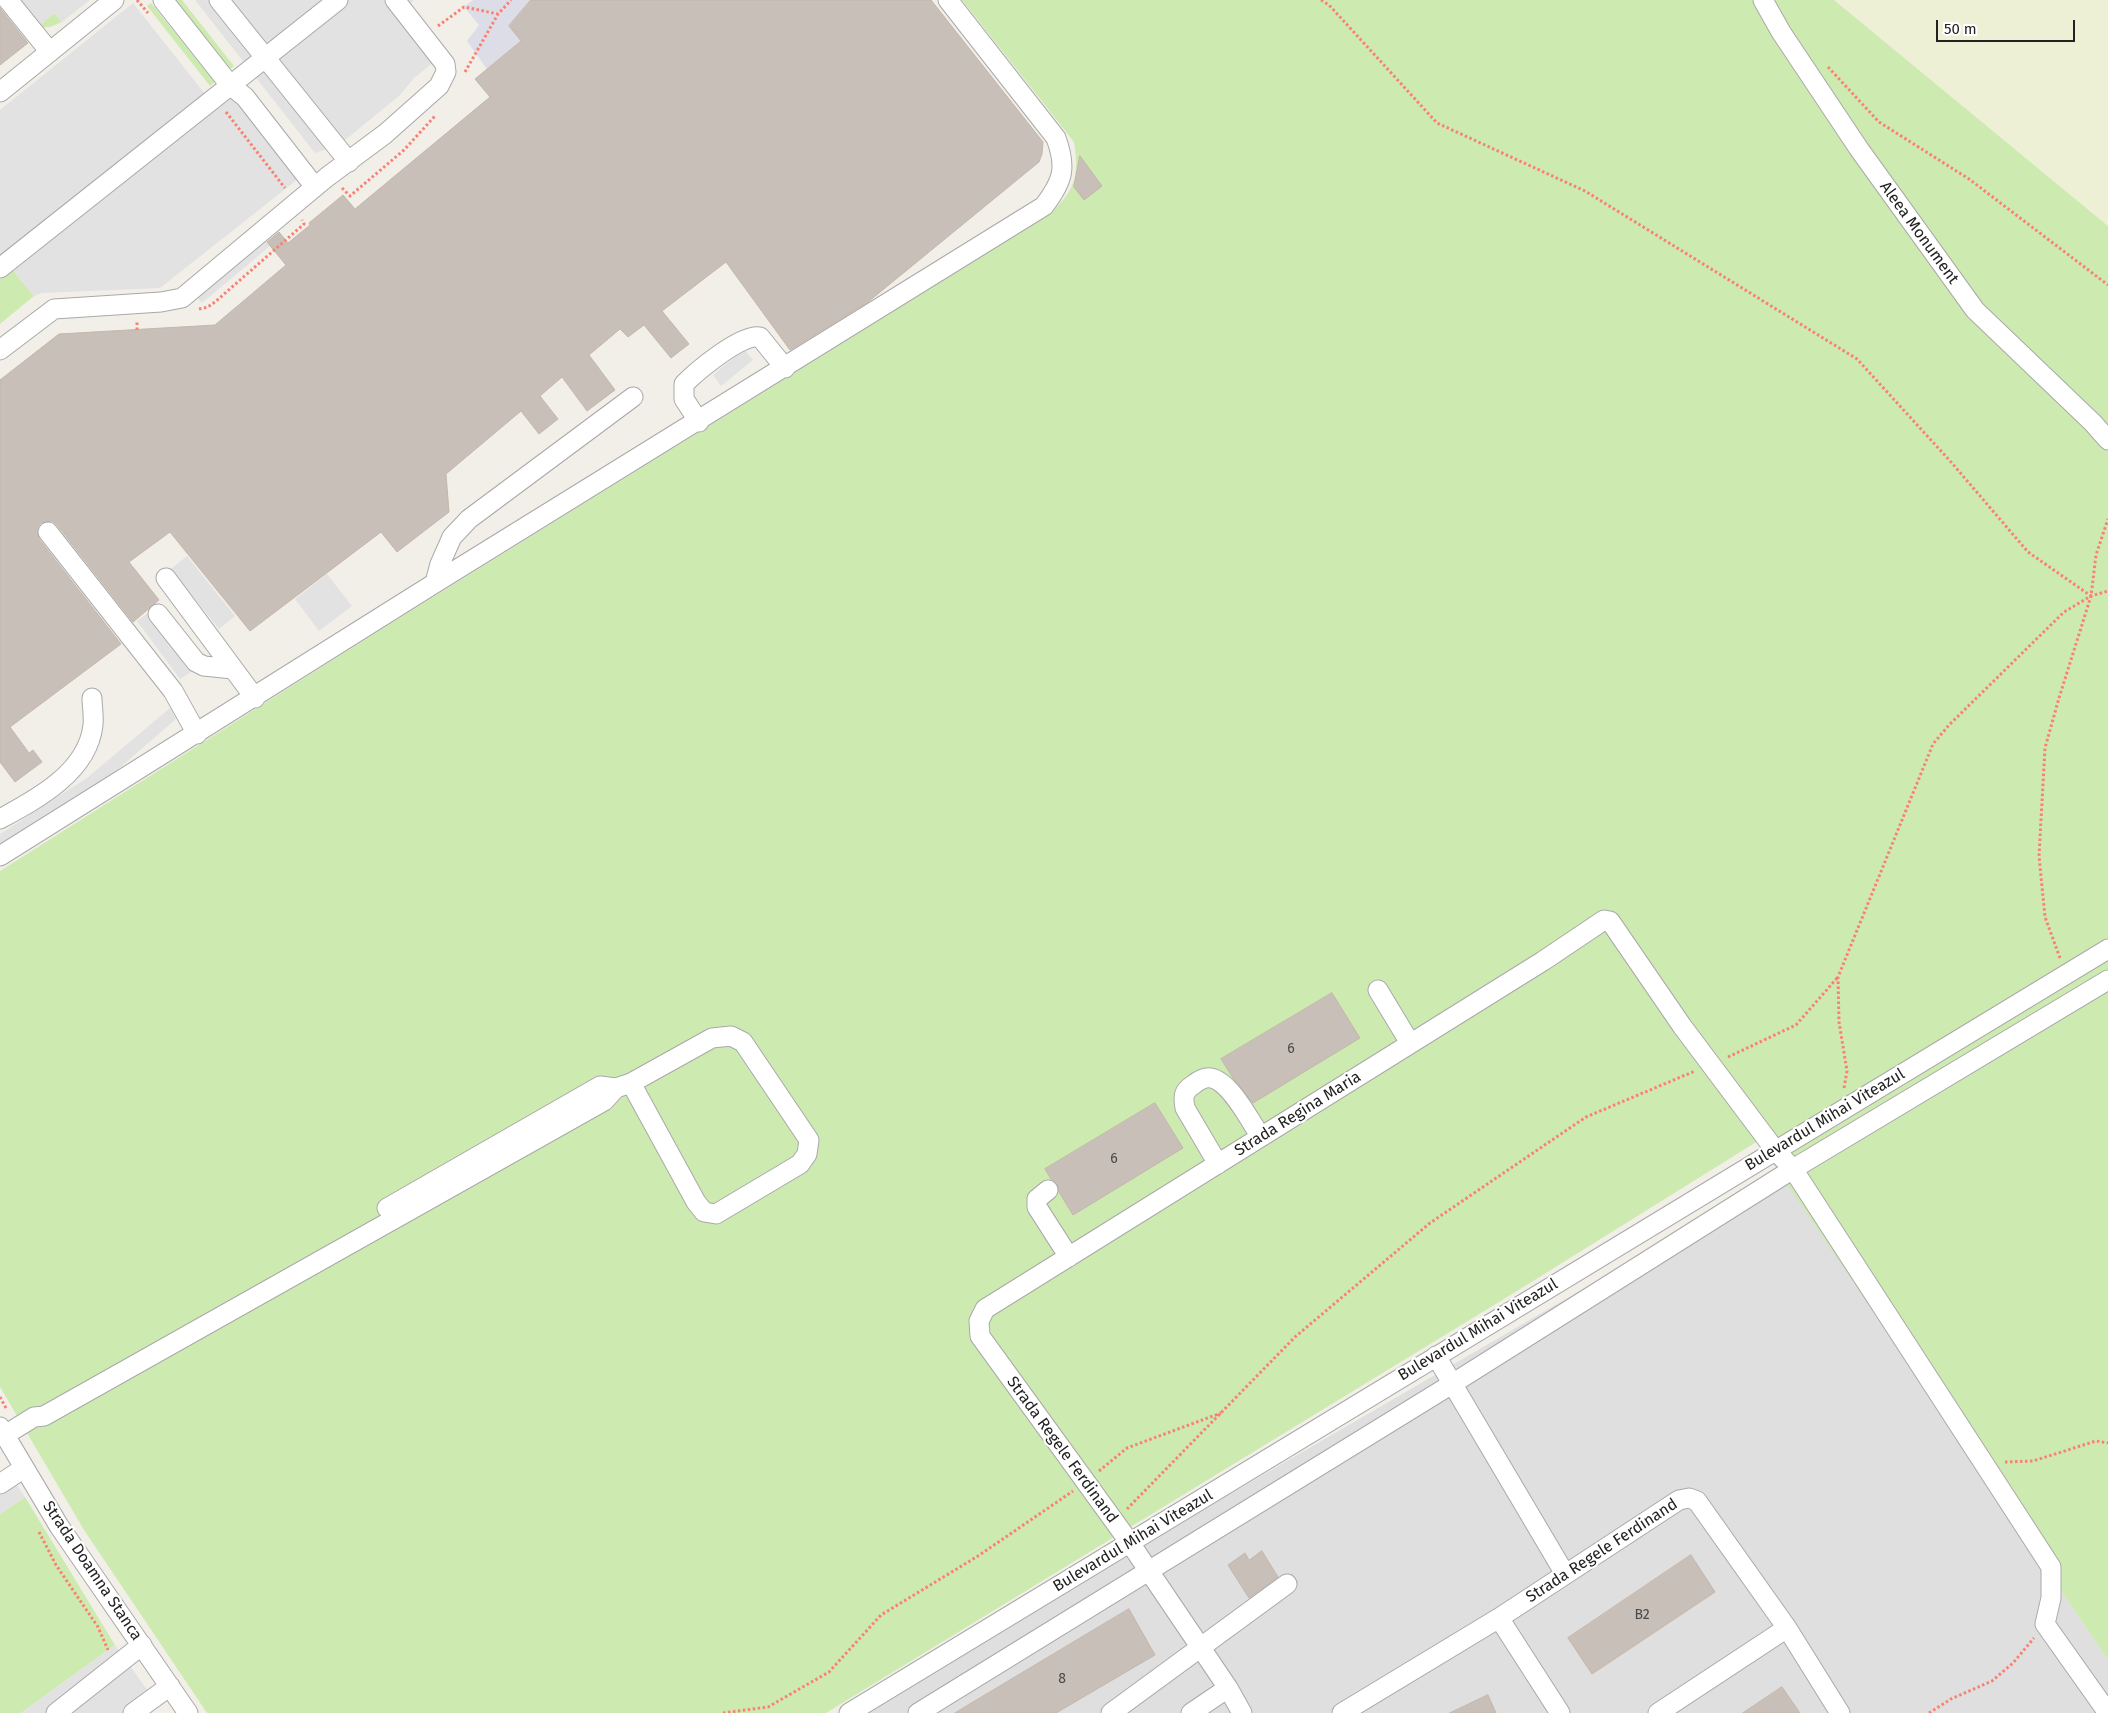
<!DOCTYPE html>
<style>
body{margin:0}
#map{position:relative;width:2108px;height:1713px;overflow:hidden;background:#f2efe9;font-family:"Fira Sans",sans-serif}
canvas{display:block}
.scale{position:absolute;left:1936px;top:20px;width:139px;height:22px;box-sizing:border-box;border:2px solid #222;border-top:0;padding-left:6px;font-size:15px;line-height:18px;white-space:nowrap;color:#222;-webkit-text-stroke:4px #fff;paint-order:stroke}
</style>
<div id="map">
<canvas width="2108" height="1713"></canvas>
<div class="scale">50 m</div>
</div>
<script>
const ctx = document.querySelector('canvas').getContext('2d');
ctx.lineJoin = 'round';
function fillPath(path, color) { ctx.fillStyle = color; ctx.fill(path, 'evenodd'); }
function stroke(path, color, width, dash) { ctx.strokeStyle = color; ctx.lineWidth = width; ctx.lineCap = dash ? 'butt' : 'round'; ctx.setLineDash(dash || []); ctx.stroke(path); }
function write(font, color, halo, rows, align = 'center') {
  ctx.font = font + ' "Fira Sans",sans-serif'; ctx.lineWidth = 4.5; ctx.setLineDash([]); ctx.textBaseline = 'middle'; ctx.strokeStyle = halo; ctx.fillStyle = color; for (const [text, x, y, turn = 0] of rows) {
    ctx.save(); ctx.translate(x, y); ctx.rotate((+turn || 0) * Math.PI / 180); ctx.textAlign = isNaN(turn) ? turn : align; if (halo) ctx.strokeText(text, 0, 0); ctx.fillText(text, 0, 0); ctx.restore();
  }
}
fillPath(new Path2D(`
 M1781,1174l327,486v53h-1255z`), '#e0dfdf');
fillPath(new Path2D(`
 M1834,0h274v226z`), '#eef0d5');
fillPath(new Path2D(`
 M176,0h6l52,66 -4,3z
 M962,0h872l274,226v1434l-350,-519 -241,150 -691,422h-619l-123,-183 -84,-143v-516l388,-246 659,-409c27,-24 33,-38 27,-74z
 M151,3l64,79 -5,4 -63,-80z
 M54,13l8,9 -12,5 -14,1z
 M12,269l22,27 -34,28v-45z
 M25,1497l90,148 -94,68h-21v-199z`), '#cdebb0');
fillPath(new Path2D(`
 M14,0h76l-28,22 -8,-9 -18,15z
 M195,0h219l-7,6 37,48 -30,24 -14,17 -56,46 -8,5 -21,7z
 M133,3l83,105 18,-14 64,85 -138,109 -118,5 -8,3 -22,-27 -12,10v-169z
 M262,236l8,10 -68,57 -9,-10z
 M744,349l9,11 -32,26 -8,-11z
 M187,556l48,60 -16,13 -48,-60z
 M327,574l25,32 -33,25 -24,-32z
 M150,611l44,59 -14,9 -43,-58z
 M170,708l6,11 -81,70 -95,60v-15l87,-56z
 M16,1484l9,13 -25,17v-19z
 M115,1645l38,53 -20,15h-112z`), '#e2e2e2');
fillPath(new Path2D(`
 M473,0h58l-22,26 12,15 -34,28 -20,-28 12,-16 -15,-18z`), '#dddde8');
const building = new Path2D(`
 M531,0h400l112,142 -1,12 -3,8 -171,140 -78,48 -64,-88 -64,49 27,33 -18,14 -27,-33 -16,12 -8,-8 -31,26 26,35 -28,21 -25,-34 -22,19 18,23 -19,15 -18,-23 -75,63 3,38 -52,40 -16,-20 -131,99 -80,-99 -41,30 30,38 -26,22 -76,-97 -5,-4 -11,2 -4,5 2,11 82,105 -111,83 19,26 4,-3 9,12 -27,20 -15,-20v-382l59,-46 156,-9 71,-60 -19,-23 12,-10 9,11 22,-18 -1,-2 34,-28 12,14 135,-112 -15,-18 46,-38 -12,-15z
 M0,8l28,35 -28,22z
 M1080,156l22,30 -18,14 -10,-13z
 M1332,993l28,45 -107,65 -20,-25 -12,-19z
 M1155,1103l28,45 -110,67 -14,-23 -2,-9 -6,-4 -6,-10z
 M1262,1551l16,26 -29,21 -21,-33 17,-12 4,7z
 M1691,1555l24,37 -123,82 -24,-36z
 M1129,1609l26,46 -99,58h-101z
 M1782,1687l18,26h-57z
 M1488,1695l8,18h-46z`);
fillPath(building, '#c7bfb8');
stroke(building, '#c4b6ab', 1);
const minor = new Path2D(`
 M8,0l42,52
 M163,0l67,85 15,12 70,90
 M219,0l130,162
 M1763,0l18,32 78,117 116,161 118,113 15,17
 M0,92l114,-92
 M0,268l338,-268
 M0,350l54,-41 107,-7 21,-4 145,-121 58,-43 54,-48 7,-14 -1,-8 -50,-64
 M699,422l-15,-23v-15c13,-13 58,-51 76,-47l25,31
 M48,532l125,159 24,43
 M166,578l89,120
 M435,583l5,-19 12,-27 17,-18 164,-122
 M158,614l38,48 8,4 29,3
 M0,819c37,-20 88,-47 93,-94 1,-9 -1,-19 -1,-27
 M0,856l435,-273 609,-377c19,-25 23,-38 12,-68l-108,-138
 M1378,990l32,53
 M1218,1164l-33,-56c-2,-11 -2,-17 8,-23 5,-4 12,-8 18,-7 19,3 39,43 50,59
 M1048,1190l-11,9v8l32,50
 M387,1208l213,-122 16,2
 M1436,1356l129,218
 M0,1427l59,99 129,187
 M5,1435l29,-18 10,-1 560,-315 12,-13 15,-5 81,-45 19,-2 12,6 66,98 -2,14 -7,10 -84,50 -12,-2 -8,-10 -65,-119
 M0,1484l24,-16
 M1499,1618l61,95
 M56,1713l86,-68
 M133,1713l37,-27
 M849,1713l1259,-764
 M918,1713l534,-329 341,-215 315,-189
 M1111,1713l176,-129
 M1191,1713l37,-25
 M1242,1713l-14,-25 -98,-145 -150,-207 -1,-15 6,-12 558,-348 61,-41 6,1 72,105 93,124 18,19 258,398v31l-6,26 63,89
 M1342,1713l157,-95 180,-118 10,-2 8,3 90,127 53,85
 M1658,1713l129,-85`);
stroke(minor, '#a9a9a9', 21);
stroke(new Path2D(`
 M137,0l11,13
 M1321,0l8,5 108,118 148,68 272,168 94,103 77,90 63,44
 M438,26l26,-19 34,7
 M1828,67l51,55 90,57 139,106
 M465,72l33,-58 13,-14
 M226,112l59,76
 M342,188l8,8 54,-46 31,-34
 M199,309l9,-2 7,-5 89,-78 -2,-4
 M137,330v-9
 M2060,958l-15,-41 -6,-61 6,-108 14,-50 32,-102 5,-41 12,-36
 M1728,1057l68,-32 42,-48
 M1844,1088l3,-17 -8,-49 -1,-45 95,-233 16,-19 115,-113 27,-16 17,-5
 M0,1397l7,13
 M2005,1462l28,-1 63,-20 12,2
 M1099,1471l28,-23 94,-35
 M1127,1509l168,-172 135,-114 156,-106 109,-46
 M39,1532l17,33 42,62 10,23
 M723,1713l45,-6 61,-35 52,-57 97,-59 95,-65
 M1929,1713l22,-14 41,-18 21,-18 21,-25`), '#fa8072', 3, [2.5, 2.5]);
stroke(minor, '#fff', 19);
write('14px', '#4b4948', null, [
 ["6",1291,1049],
 ["6",1114,1159],
 ["B2",1642,1615],
 ["8",1062,1679]
]);
write('16px', '#222', '#fff', [
 ["Aleea Monument",1919,233,54],
 ["Strada Regina Maria",1298,1114,-32],
 ["Bulevardul Mihai Viteazul",1825,1120,-31],
 ["Bulevardul Mihai Viteazul",1478,1330,-31],
 ["Strada Regele Ferdinand",1062,1450,54],
 ["Bulevardul Mihai Viteazul",1133,1541,-31],
 ["Strada Regele Ferdinand",1602,1551,-33],
 ["Strada Doamna Stanca",92,1571,56]
]);
</script>
